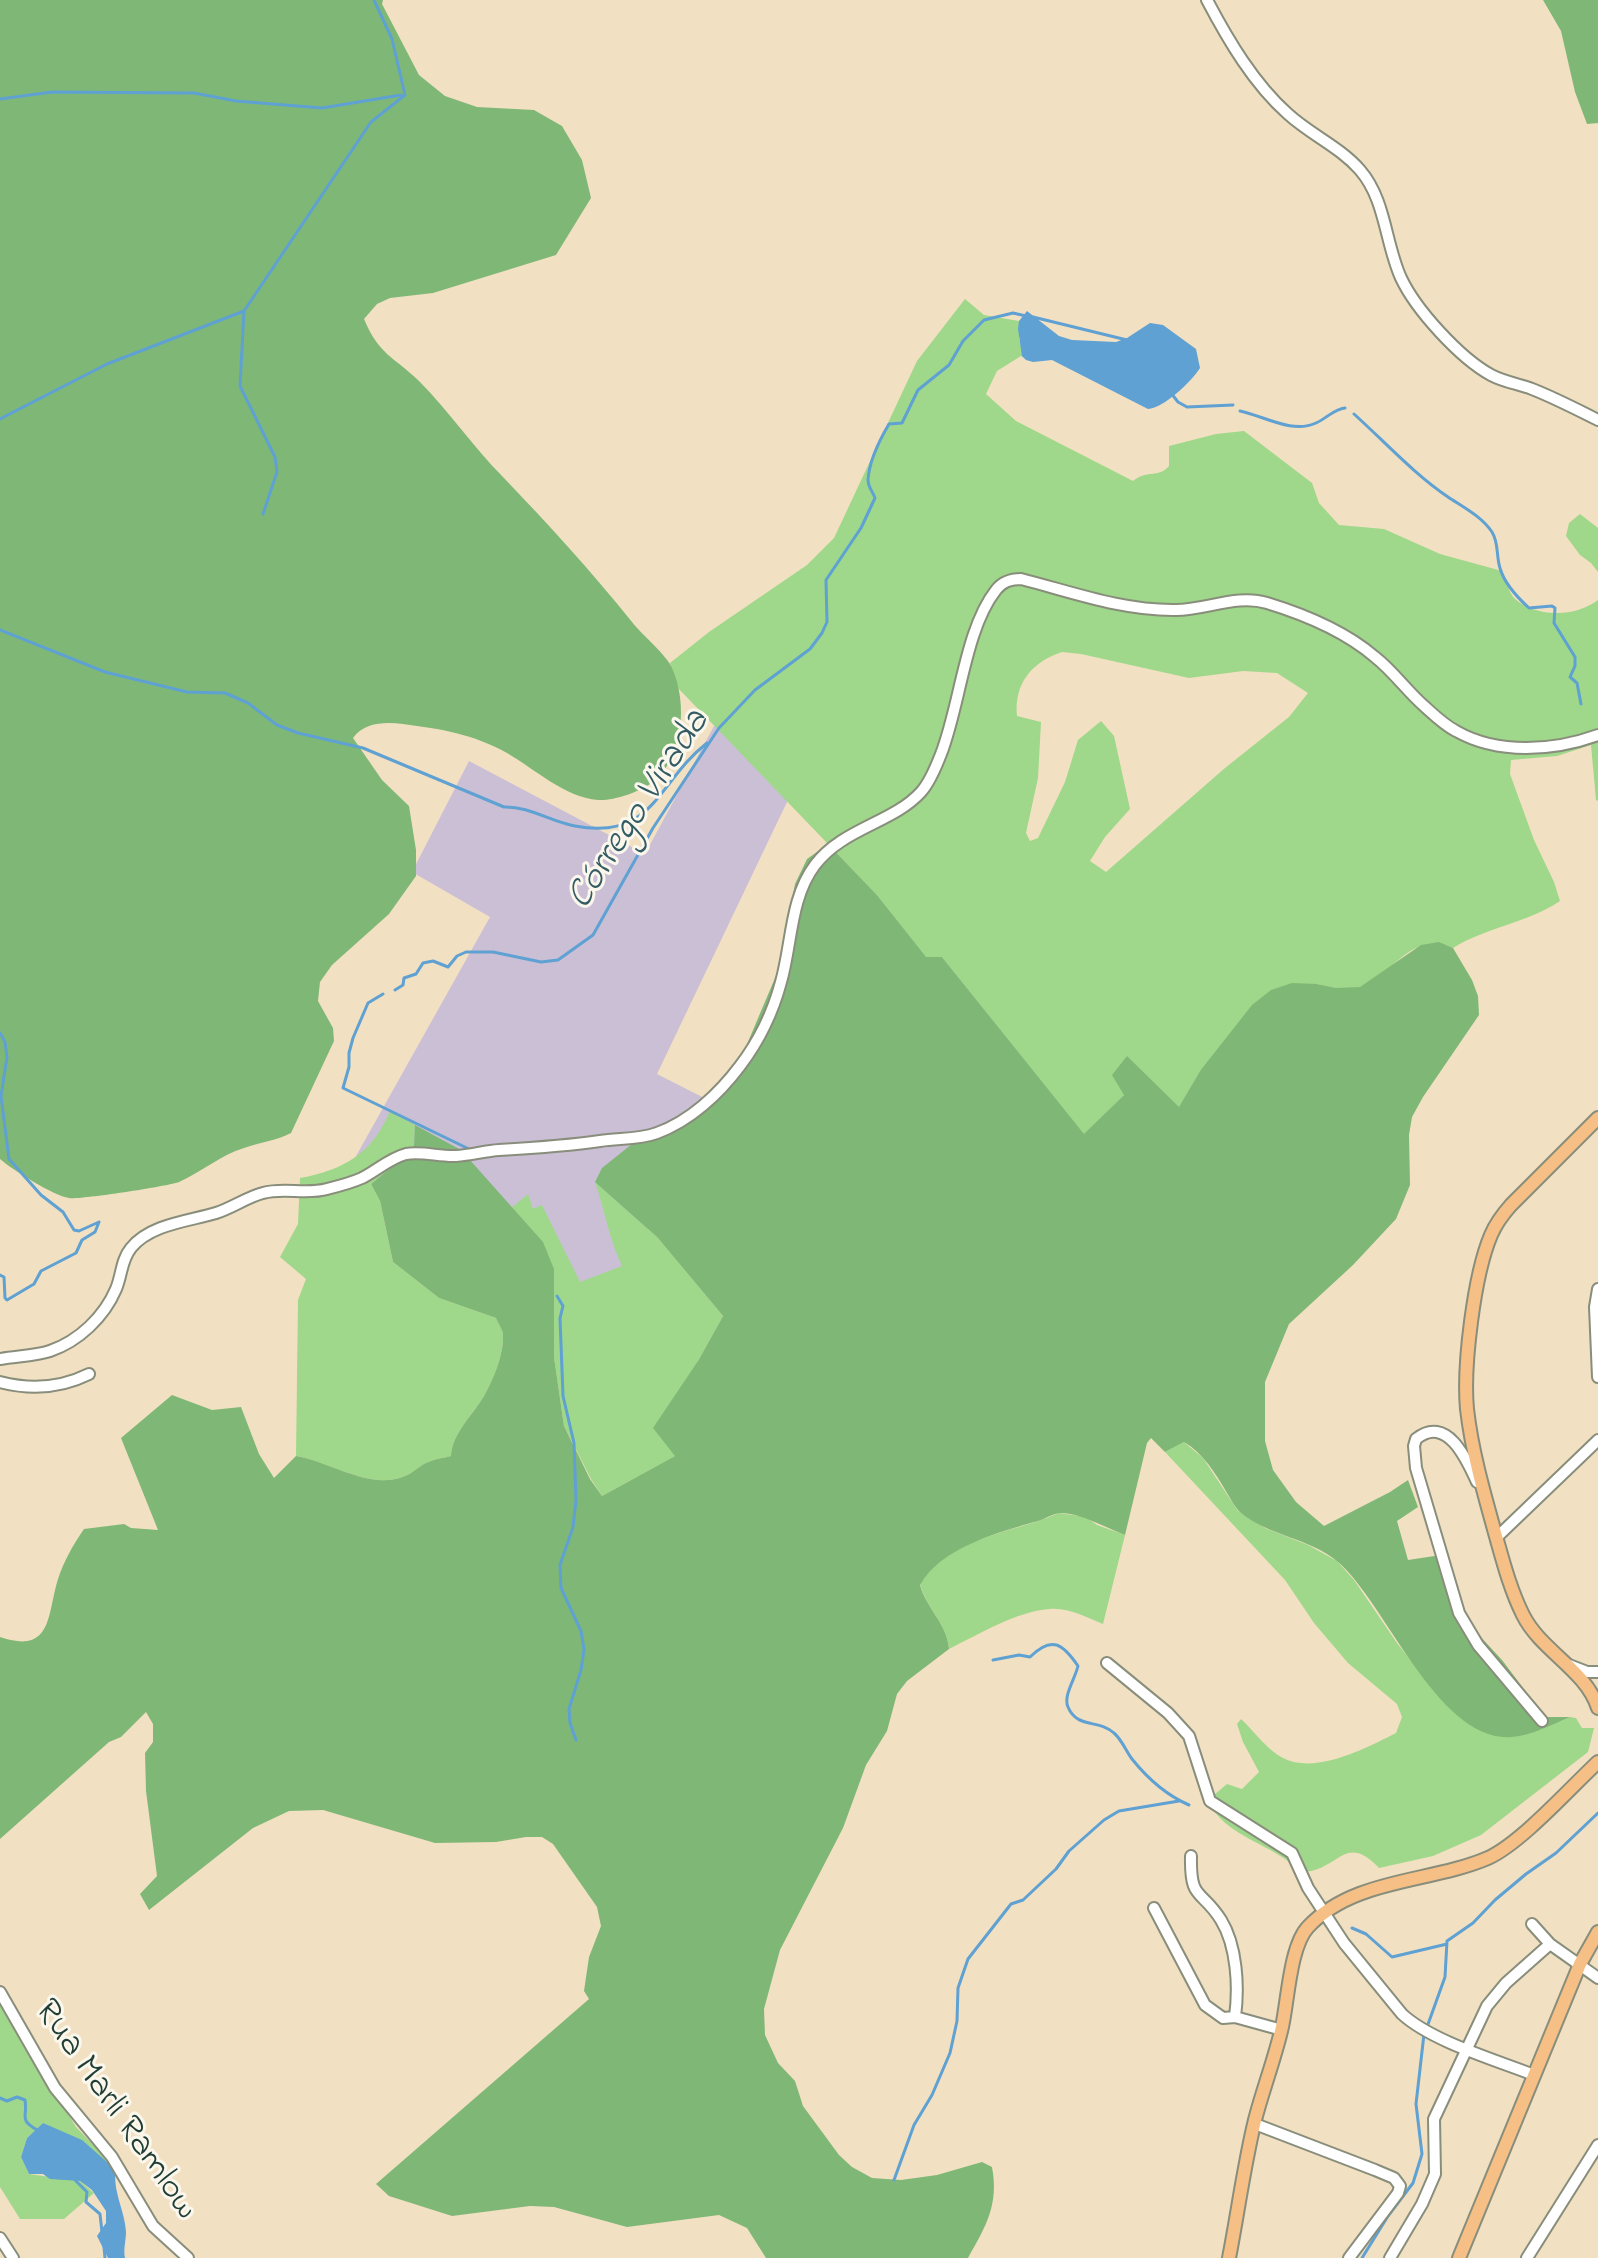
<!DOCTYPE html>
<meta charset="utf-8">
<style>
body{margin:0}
canvas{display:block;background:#f2e0c2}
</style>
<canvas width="1598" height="2258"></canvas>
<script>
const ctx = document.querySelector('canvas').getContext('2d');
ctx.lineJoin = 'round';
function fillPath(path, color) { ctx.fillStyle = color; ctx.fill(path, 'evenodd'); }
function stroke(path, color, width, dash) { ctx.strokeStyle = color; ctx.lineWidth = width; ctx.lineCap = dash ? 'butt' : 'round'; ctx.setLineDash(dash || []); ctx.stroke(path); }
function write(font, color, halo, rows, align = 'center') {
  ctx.font = font + ' "Indie Flower",sans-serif'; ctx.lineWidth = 6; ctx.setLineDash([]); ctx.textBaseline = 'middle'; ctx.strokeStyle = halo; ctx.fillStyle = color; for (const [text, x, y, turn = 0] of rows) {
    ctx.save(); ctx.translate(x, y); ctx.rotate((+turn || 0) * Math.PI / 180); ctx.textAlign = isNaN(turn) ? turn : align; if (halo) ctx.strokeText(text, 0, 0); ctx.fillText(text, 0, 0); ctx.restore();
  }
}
fillPath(new Path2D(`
 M721,713l88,43 -152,318 59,30 -115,213 -250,-152 139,-248 -78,-45 57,-111 176,93z`), '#cbbfd6');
fillPath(new Path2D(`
 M965,299l19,16 35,6v18l7,20 -5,-3 -24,15 -11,23 30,27 117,60c15,-12 24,-2 36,-15v-20l47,-12 28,-3 68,52 7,20 20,22 45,4 56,25 62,17c3,8 7,22 13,28 22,19 61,18 83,1v201l-2,-1 -5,-55 -34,11 -46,4 -1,14 24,66 20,42 6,19c-33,22 -73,26 -107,47 -42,-18 -59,26 -92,39 -14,5 -31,0 -44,-3l-117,87 -21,37 -52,-51 -3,38 -40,40 -142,-178 -16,1 -49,-63 -200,-208 -7,-24 39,-31 98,-67 27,-27 83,-177zM1062,652l19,2 108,24 54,-7 34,2 31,20 -19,24 -64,51 -119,104 -16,-11 15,-24 25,-28 -16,-73 -13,-15 -23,19 -13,42 -27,56 -8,3 -4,-8 12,-55 3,-56 -24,-6c-3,-33 15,-54 45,-64z
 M1580,514l18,14v44l-7,-9 -11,-8 -14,-19 3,-13z
 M390,1111l25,14 -1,21 -4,6 -39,32 9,17 13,61 46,36 57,20c3,5 7,12 7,17 1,19 -10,45 -19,61 -11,19 -32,37 -33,60 -8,2 -17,3 -25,7 -7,3 -13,10 -21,13 -36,15 -75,-15 -109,-20l2,-156 8,-21 -26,-22 18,-33 2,-46c44,-8 73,-25 90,-67z
 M595,1182l62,55 66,79 -25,45 -23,95 -73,40 -11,-17 -27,-53 -10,-69v-88l-44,-60 18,-15 5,15 9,-4 38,77 42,-16c-13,-27 -17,-55 -27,-84z
 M1184,1442l19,16 35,53 27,17 43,17 29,16 17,19 43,63 33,42 110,45 30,-13 6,1 6,10h12l-6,24 -107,83 -48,21 -54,12c-35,-37 -40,4 -78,4 -26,-28 -78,-35 -93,-72l19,-16 15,5 17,-17 -16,-30 -6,-18 4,-5c13,12 26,31 42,39 33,17 83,-10 113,-25l6,-16 -5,-13 -49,-41 -34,-40 -29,-43 -120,-128z
 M1059,1513l27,4 11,8 28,10 -22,89c-17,-7 -35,-17 -54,-15 -31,2 -72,26 -100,40 -2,-26 -23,-41 -29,-65 26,-47 95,-51 139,-71z
 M0,2001l76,126 44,46 -6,3 1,-7 -72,-46 -16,15 -6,19 8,17 51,7 14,12 -30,26h-44l-20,-32z`), '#9fd88a');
fillPath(new Path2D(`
 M0,0h383l-1,4 37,71 26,21 32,11 57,3 28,16 20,34 9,38 -35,57 -123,38 -43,5 -13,6 -13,15c15,36 29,37 55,62 30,30 54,66 84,96 45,47 88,94 129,145 11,14 34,32 40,46 16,35 12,92 -22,116 -12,8 -36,17 -52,16 -34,-3 -63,-31 -91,-47 -34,-19 -66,-24 -104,-29 -18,-2 -38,-2 -50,14l29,42 27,26 7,44v26l-27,38 -57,51 -12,17 -2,19 15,27 1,13 -43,92c-16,8 -30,9 -47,15 -23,7 -43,24 -65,34 -10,4 -100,18 -110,16 -15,-2 -58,-29 -69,-39z
 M1543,0h55v123l-11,1 -12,-32 -14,-61z
 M828,844l49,51 49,62h16l142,177 40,-39 -12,-20 15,-19 52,51 21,-36 52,-66 19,-15 21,-7 25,1 19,4 24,-1 61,-42 18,-3 14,6 19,32 6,16 1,19 -56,82 -11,20 -3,18 1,50 -14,34 -43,46 -64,59 -24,58v59l8,29 23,32 28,24 66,-34 18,-12 10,27 -21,14 11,39 33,-5 25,66 36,39 28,37 -4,15 10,5h34c-18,8 -38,18 -58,20 -74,6 -126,-134 -174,-175 -28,-24 -69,-26 -97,-49 -6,-5 -10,-14 -14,-20 -11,-19 -24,-40 -43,-51l-19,10 -14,-14 -4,5 -22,92c-19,-7 -44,-22 -64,-22 -7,0 -16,6 -23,8 -38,11 -97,26 -118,64 6,23 27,38 29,64l-42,32 -10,13 -10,37 -21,34 -23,63 -63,122 -16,59 1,26 13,28 17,18 8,25 36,49 13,12 20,11 29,2 36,-5 45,-13 10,5c7,38 -6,59 -24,91h-202l-19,-30 -28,-13 -92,12 -73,-20 -24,-1 -78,10 -63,-20 -13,-12 213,-185 -5,-8 5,-34 12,-31 -4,-19 -44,-63 -11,-7h-16l-30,5 -61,1 -112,-33 -34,1 -36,17 -104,82 -9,-16 17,-18 -11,-85 -1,-38 8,-11v-18l-7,-12 -25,25 -12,5 -109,97v-202c53,18 47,-23 58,-58 6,-18 15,-34 26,-50l40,-5 7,4 27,2 -37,-92 51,-43 40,15 29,-3 18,47 15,24 22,-22c34,5 73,35 109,20 8,-3 14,-10 21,-13 8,-4 17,-5 25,-7 1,-23 22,-41 33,-60 9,-16 20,-42 19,-61 0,-5 -5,-12 -7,-17l-57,-20 -46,-36 -13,-61 -9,-17 39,-32 4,-6 1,-21 46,25 82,92 11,27v88l10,69 26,53 12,17 73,-40 -22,-28 45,-67 25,-45 -66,-79 -62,-55 7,-14 30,-24 47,-24 31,-27 32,-37 36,-85 17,-87 12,-25z`), '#7fb876');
fillPath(new Path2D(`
 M1027,311l32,25 13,4 44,2 11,-4 23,-15 13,2 33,24 4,19c-8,13 -36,40 -52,41l-96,-49 -19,2 -7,-2 -4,-4 -4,-27 1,-8z
 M43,2123l39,17 34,30c-4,20 9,41 10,62 0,9 -3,17 -1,26h-17l-11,-22 9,-13v-12l-14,-21 -12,-9 -30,-2 -7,-5h-14l-8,-17 6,-19z`), '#5ea1d2');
stroke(new Path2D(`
 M374,0l18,39 13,56
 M0,99l52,-7 142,1 42,8 86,7 79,-13
 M1033,317l94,23
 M1171,393l7,9 9,5 46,-2
 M1240,411c24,5 52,23 76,12 11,-5 18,-14 29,-15
 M1354,414c31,28 60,60 94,83 15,10 33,19 44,35 7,11 4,24 8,36 4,15 18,30 29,40l23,-2 3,2 -1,15 21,34v9l-5,11 7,6 4,21
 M0,419l107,-55 137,-53
 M263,514l14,-42 -2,-15 -35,-71 4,-75 127,-189 34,-27
 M0,630l105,42 82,20 38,1 23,10 29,22 21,8 65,15 141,59c25,-1 47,15 71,19 79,15 82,-44 132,-83
 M395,990l8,-5 1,-7 12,-4 7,-11 10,-2 15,6 9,-11 9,-4h27l48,10 17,-2 35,-25 60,-107 66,-100 36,-38 55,-41 12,-16 5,-11 -1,-42 35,-52 14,-30c-2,-6 -7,-11 -7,-18 1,-19 11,-39 21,-56l13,-1 16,-33 31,-25 14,-24 21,-21 29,-7 13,3
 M383,994l-15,9 -15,35 -4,15v14l-6,21 126,61
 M0,1033l5,9 2,15 -6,39 8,63 32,36 22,17 11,18 5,1 20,-9
 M0,1275l4,2 1,21 2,2 27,-16 7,-13 35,-18 6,-13 13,-8 4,-10
 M557,1296l6,10 -3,12 3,78 11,47 2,57 -3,27 -13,38 1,23 20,43 3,19 -3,20 -12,39 1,14 6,17
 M993,1660l26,-5 11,2c22,-22 33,-13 48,9 -3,13 -15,30 -10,41 9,22 31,12 46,26 8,7 12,18 18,26 16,20 34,36 57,46
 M1352,1928l14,6 26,23 55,-13
 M1427,2027l18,-50 2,-36 26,-18 22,-23 31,-26 30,-21 42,-40
 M0,2098l7,3 10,-4 8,3c3,17 -7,19 12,30
 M75,2180l12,12 -1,10 14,12 2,18
 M894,2180l20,-55 18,-30 18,-42 7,-32 1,-33 10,-29 43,-55 12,-4 33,-31 13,-18 35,-31 15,-9 60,-10
 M104,2247l1,11
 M1362,2258l26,-42 25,-33 9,-29 -6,-50 8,-70`), '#5ea1d2', 3);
const minor = new Path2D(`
 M1207,0c21,40 47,84 81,114 23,21 52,33 72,56 26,30 25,73 41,108 15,32 59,80 90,97 13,7 28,9 41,14 23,9 44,20 66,31
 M1598,1289l-3,18 3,70
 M0,1359c16,-3 35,-3 50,-8 29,-10 54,-34 66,-62 6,-14 5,-29 15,-41 19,-24 59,-27 85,-35 16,-5 31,-16 47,-20 21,-6 43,2 64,-4 12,-3 24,-6 35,-11 14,-7 28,-20 44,-24 16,-3 34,3 50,2 15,-1 29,-5 43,-6 34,-2 67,-4 101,-9 19,-3 38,-1 57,-8 33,-12 62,-39 83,-67 19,-25 33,-54 41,-84 11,-38 9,-84 34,-117 28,-37 78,-42 106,-73 9,-10 15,-25 20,-38 19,-48 24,-125 55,-164 7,-9 15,-11 25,-11 51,13 102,32 155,31 30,0 61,-16 91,-7 36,11 79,29 108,54 18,14 31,33 48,48 10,9 21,20 33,26 42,24 98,20 142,4
 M0,1382c31,8 61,6 89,-8
 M1477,1482c-10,-22 -30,-68 -61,-43l-2,7 2,22 43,145 19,32 64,76
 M1496,1538l102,-98
 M1107,1663l61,50 21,23 21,65 82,52 16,35 36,55 58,71c29,27 94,46 132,61
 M1569,1665l18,7h11
 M1191,1856c-1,46 10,32 30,64 16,26 18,67 14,97l47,13
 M1154,1908l51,97 18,13 12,-1
 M1532,1924l18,20 48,34
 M0,1992l55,96 57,69 41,69 35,32
 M1255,2124l120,46 19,8 6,8 -2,7 -49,65
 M0,2238l13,20
 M1390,2258l32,-54 13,-30 -1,-55 53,-113 19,-23 44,-39
 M1527,2258l71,-113`);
const major = new Path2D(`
 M1598,1118l-87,87c-8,9 -15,18 -20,30 -17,40 -28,131 -24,174 5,44 18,88 30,131 7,25 14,51 26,75 18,36 63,55 75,93
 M1229,2258c9,-46 15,-93 26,-138 8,-31 20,-62 27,-93 6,-27 8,-81 26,-100 46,-49 122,-44 180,-69 33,-15 82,-70 110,-96
 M1459,2258l121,-294 18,-32`);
stroke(minor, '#888e7b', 14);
stroke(major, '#888e7b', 16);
stroke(minor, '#fff', 10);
stroke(major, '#f5bf86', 12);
write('36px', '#1f3d34', '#fbf7ec', [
 ["Rua Marli Ramlow",114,2111,55]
]);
write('italic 38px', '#325b63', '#fbf7ec', [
 ["Córrego Virada",641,811,-57]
]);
</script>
